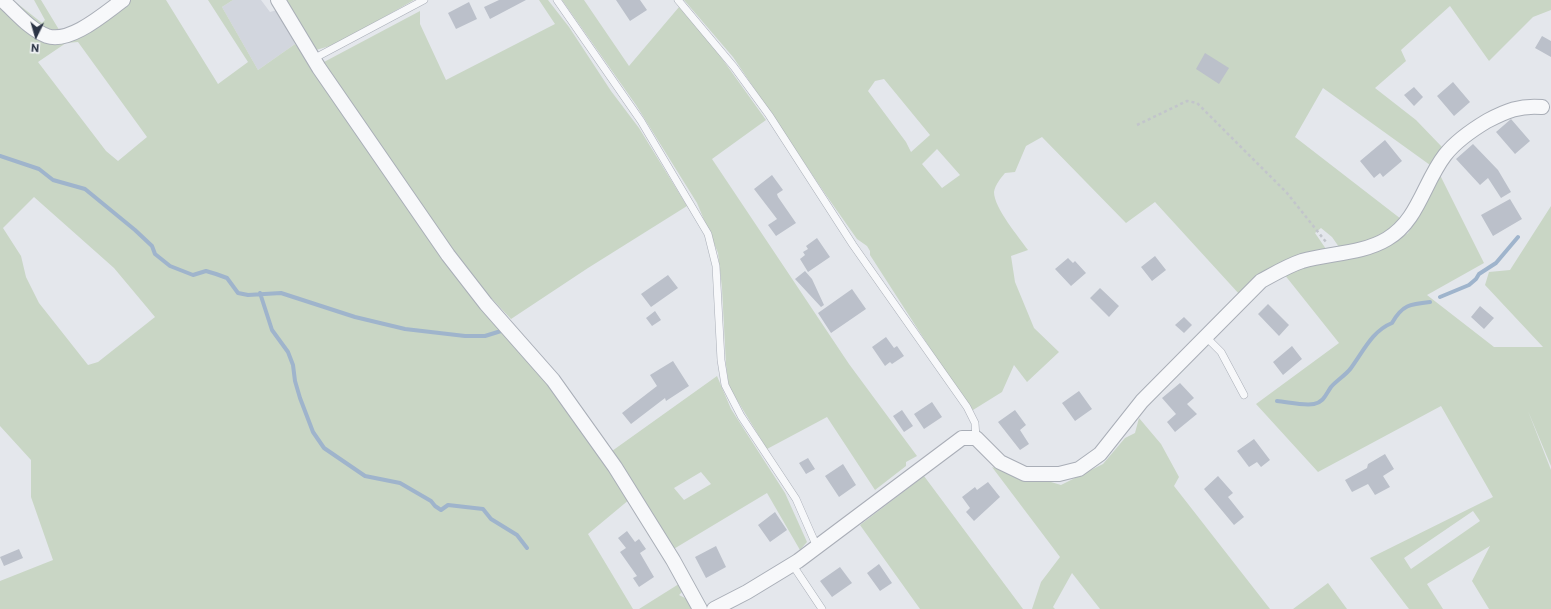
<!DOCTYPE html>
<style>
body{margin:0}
#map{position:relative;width:1551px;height:609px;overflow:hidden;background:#e4e7ec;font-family:Commissioner,sans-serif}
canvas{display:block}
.north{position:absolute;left:16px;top:16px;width:40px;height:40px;-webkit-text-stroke:3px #f4f6f9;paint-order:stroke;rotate:185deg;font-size:11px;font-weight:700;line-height:16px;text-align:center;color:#2b3445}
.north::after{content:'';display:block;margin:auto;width:14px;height:18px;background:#2b3445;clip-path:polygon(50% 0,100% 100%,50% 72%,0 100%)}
</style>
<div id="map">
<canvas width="1551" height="609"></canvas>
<div class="north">N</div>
</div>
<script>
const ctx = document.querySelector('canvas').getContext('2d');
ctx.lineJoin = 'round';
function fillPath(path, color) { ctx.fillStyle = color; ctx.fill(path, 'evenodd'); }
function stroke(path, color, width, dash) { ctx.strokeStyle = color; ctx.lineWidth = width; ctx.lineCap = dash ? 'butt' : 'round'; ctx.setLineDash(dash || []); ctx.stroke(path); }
fillPath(new Path2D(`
 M233,0h28l9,12 7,-2 18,34 -37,26 -36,-63z`), '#d2d6de');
fillPath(new Path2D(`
 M8,0h5l29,23 3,-3 -11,-20h7l20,33h-11z
 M130,0h36l52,84 30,-22 -40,-62h25l-11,7 36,63 37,-26 259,347 76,108 -42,35 45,75h-633v-28l53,-21 -22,-63v-37l-31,-34v-418l41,32 53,-12zM78,42l69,95 -29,24 -12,-10 -68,-89 28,-19zM34,197l80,71 41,49 -57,45 -10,3 -49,-62 -13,-26 -5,-21 -18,-28z
 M285,0h129l-77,44 -21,6z
 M539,0h9l21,27 42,64 28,37 48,78 -99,62 -77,51 -36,-38 -31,-41 -118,-172 -2,-6 96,-51v13l26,56 109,-56z
 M562,0h22l45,66 50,-59 34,39 53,74 -54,39 137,205 68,92 -11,6v4l-31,24 -48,-73 -60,32 -38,-62 -3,-22 -4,-77 -4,-35 -21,-50 -61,-98z
 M684,0h867v10l-18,7 -44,44 -39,-55 -49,44 5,11 -31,27 41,32 26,27 -12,18 -107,-77 -28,49 106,82 -12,14 -35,12 -15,2 -7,-10 -11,-9 -6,5 11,16 -86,46 -85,-93 -29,21 -84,-86 -16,9 -11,26 -10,1c-4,5 -10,12 -11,19 0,16 25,45 34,58l-17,6 4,26 19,46 25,24 -32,30 -13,-17 -12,27 -29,18 -36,-51 -67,-104v-4l-3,-5 -10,-7 -31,-44 -93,-138zM884,79l46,56 -19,17 -5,-10 -38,-51 7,-10zM937,149l23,26 -18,13 -20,-24z
 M1440,175l44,88 -57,32 67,52h49l-58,-62 4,-13 21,-2 41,-64v260l-23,-55 23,59v139h-62l-17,-28 18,-35 -63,38 16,25h-34l-39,-51 123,-61 -52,-91 -123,66 -62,-68 83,-61 -55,-69 29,-10 80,-21 15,-10 18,-30zM1473,511l7,10 -69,48 -7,-11z
 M717,376l14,33 54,84 22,49 -7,8 -33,-57 -95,57 -44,-76 -16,-23zM701,472l10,12 -27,16 -10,-12z
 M1139,418l22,26 18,33 -5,9 96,123h-170l-28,-36 -19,34 2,2h-23l9,-27 19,-25 -68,-90 37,13 12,-1 20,6 42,-21 22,-26 10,-5z
 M924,476l99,133h-103l-60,-84z
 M682,582l4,6 -7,7 10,5 2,9h-52z
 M1328,583l19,26h-54z`), '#c9d6c5');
stroke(new Path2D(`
 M0,156l39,13 14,11 32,9 50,41 17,16 3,8 15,12 23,9 13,-4 10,3 11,4 11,15 10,2 33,-2 74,24 50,12 60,7h20l16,-5
 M260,293l12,37 16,22 5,13 2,16 5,17 13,34 11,16 41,28 35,7 31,18 4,5 6,4 7,-5 35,4 8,10 26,16 10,13
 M1440,297l29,-12 7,-6 3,-5 17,-11 22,-26
 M1277,401c11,1 27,5 37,3 10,-2 12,-10 17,-17 6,-7 15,-12 20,-19 12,-16 21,-37 41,-45 10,-18 18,-19 38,-21`), '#9fb4cc', 4);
fillPath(new Path2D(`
 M499,0h27l-36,19 -6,-12z
 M616,0h24l7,10 -17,11z
 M469,2l8,17 -21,10 -8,-16z
 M1542,36l9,5v16l-16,-9z
 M1205,53l24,15 -10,16 -23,-15z
 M1453,82l17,20 -16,14 -17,-20z
 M1414,87l9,10 -9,9 -10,-11z
 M1511,119l19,22 -15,13 -19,-22z
 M1385,140l17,21 -19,16 -3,-4 -6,5 -14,-17z
 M1473,144l25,26 13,22 -10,6 -13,-20 -8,7 -24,-26z
 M772,175l11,15 -6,4 1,3 18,26 -20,13 -8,-11 9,-6 -23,-30z
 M1510,199l12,20 -29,17 -12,-21z
 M817,238l13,19 -22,15 -8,-13 5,-4 -2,-3 5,-3 -2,-3z
 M1155,256l11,14 -14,11 -11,-14z
 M1068,258l5,5 2,-2 11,12 -15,13 -16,-17z
 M805,271l7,8 12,26 -3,2 -26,-28z
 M668,275l10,13 -27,19 -10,-13z
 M1100,288l19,18 -10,11 -19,-19z
 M852,289l14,20 -35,24 -13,-20z
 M1268,304l21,21 -10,11 -21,-22z
 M1480,306l14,12 -10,11 -13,-12z
 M655,311l6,9 -9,6 -6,-8z
 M1184,317l8,8 -8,8 -9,-8z
 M886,337l8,11 3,-2 7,10 -12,8 -2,-2 -5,4 -13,-19z
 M1292,346l10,13 -19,16 -10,-13z
 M673,361l16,25 -23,15 -1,-3 -34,26 -9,-11 35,-27 -7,-11z
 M1180,383l14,15 -7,6 10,10 -22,18 -8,-10 9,-8 -14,-16z
 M1079,391l13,18 -17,12 -13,-18z
 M932,402l10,15 -18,12 -10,-15z
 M902,410l11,16 -9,6 -11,-16z
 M1015,410l11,15 -6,5 9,14 -9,6 -22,-28z
 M1254,439l16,21 -9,7 -4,-5 -8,5 -12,-16z
 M1385,454l9,15 -11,7 7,11 -15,8 -7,-11 -16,8 -7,-12 22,-12 1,-4z
 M808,458l7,11 -9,5 -7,-11z
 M843,464l13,21 -17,12 -14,-21z
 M1218,476l15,17 -5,4 16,20 -10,8 -30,-36z
 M988,482l12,15 -26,24 -8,-9 4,-4 -8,-11 13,-10 2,3z
 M775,512l12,18 -17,12 -12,-17z
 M627,531l8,11 4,-3 7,10 -6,4 14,24 -15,10 -6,-9 4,-2 -17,-24 6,-4 -8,-10z
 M716,546l10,21 -20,11 -11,-21z
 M19,549l4,9 -19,8 -4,-9z
 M879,564l13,19 -12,8 -13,-18z
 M840,567l12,16 -20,14 -12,-16z`), '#bbc0ca');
const service = new Path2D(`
 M557,0l84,121 67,113 8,32 5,94 4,25 16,31 55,83 21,48
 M678,0l56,67 35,48 84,130 114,162 8,16 1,15
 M313,59l111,-59
 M1206,337l15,15 23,43
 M792,564l30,45`);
const minor = new Path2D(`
 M2,0c14,12 27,29 45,36 23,8 58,-23 76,-36
 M278,0l41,68 129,187 38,49 67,76 62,87 58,93 27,49
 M714,609l33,-17 51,-31 164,-123h14l24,24 25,12h34l20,-5 21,-15 42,-53 119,-120c13,-7 26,-15 41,-20 27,-8 60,-7 85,-22 31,-18 37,-57 58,-84 11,-14 27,-25 42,-34 19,-10 33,-16 55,-14`);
stroke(service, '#a9aeb7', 8);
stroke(minor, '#a9aeb7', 16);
stroke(new Path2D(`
 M1137,125l50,-24 10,2 90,90 39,49`), '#c2c5cb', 2.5, [3, 3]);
stroke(service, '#f7f8fa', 7);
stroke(minor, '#f7f8fa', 14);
</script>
